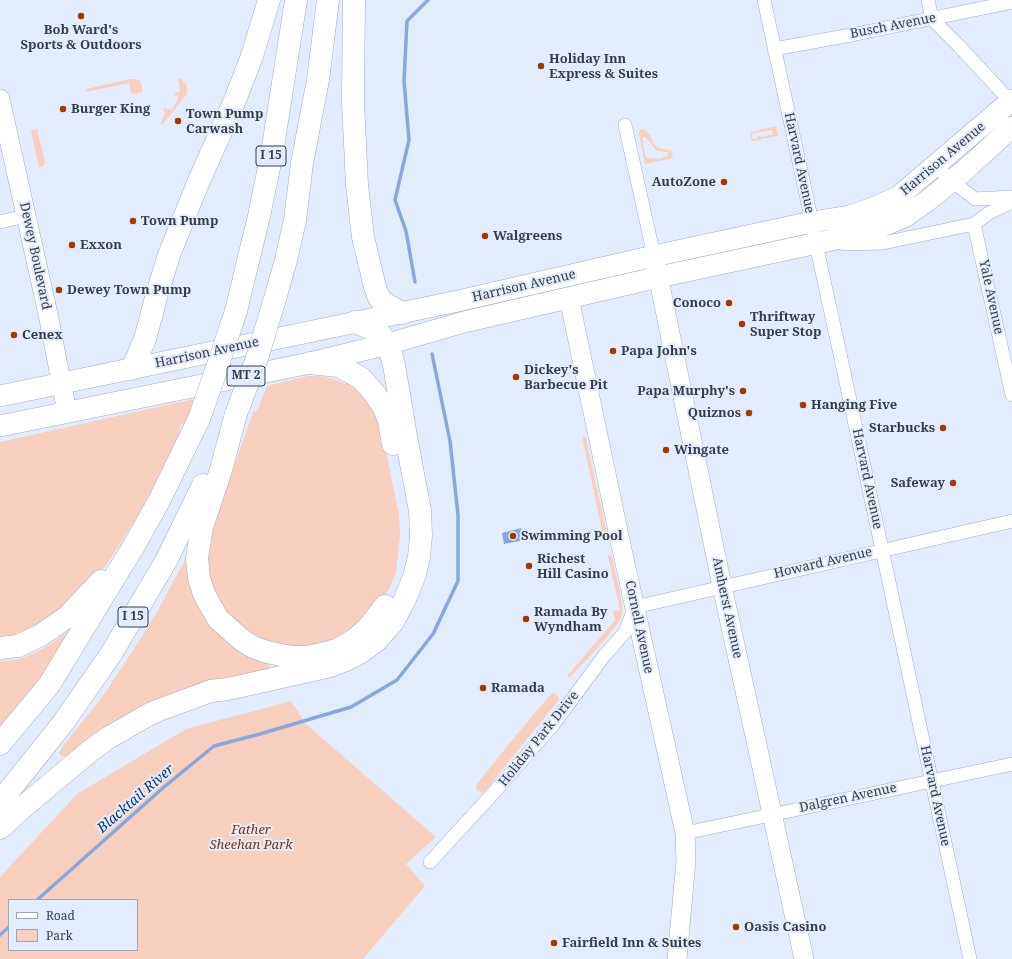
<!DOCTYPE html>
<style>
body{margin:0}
#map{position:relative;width:1012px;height:959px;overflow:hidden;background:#e3ecfc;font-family:"Noto Serif",serif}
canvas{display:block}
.legend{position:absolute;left:8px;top:899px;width:130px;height:52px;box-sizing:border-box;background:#e3ecfc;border:1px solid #9ea6b4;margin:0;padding:5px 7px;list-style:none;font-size:12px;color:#373d48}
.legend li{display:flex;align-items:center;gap:8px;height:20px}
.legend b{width:20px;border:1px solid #9ea6b4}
</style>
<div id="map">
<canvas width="1012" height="959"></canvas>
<ul class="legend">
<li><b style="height:5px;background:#fff"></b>Road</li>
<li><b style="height:11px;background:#f7cfbf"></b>Park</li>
</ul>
</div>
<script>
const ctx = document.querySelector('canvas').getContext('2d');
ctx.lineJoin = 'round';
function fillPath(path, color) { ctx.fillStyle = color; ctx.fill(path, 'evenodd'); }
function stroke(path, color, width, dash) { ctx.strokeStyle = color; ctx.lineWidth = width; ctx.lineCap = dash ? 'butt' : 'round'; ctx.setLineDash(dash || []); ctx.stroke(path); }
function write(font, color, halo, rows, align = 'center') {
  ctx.font = font + ' "Noto Serif",serif'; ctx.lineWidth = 4; ctx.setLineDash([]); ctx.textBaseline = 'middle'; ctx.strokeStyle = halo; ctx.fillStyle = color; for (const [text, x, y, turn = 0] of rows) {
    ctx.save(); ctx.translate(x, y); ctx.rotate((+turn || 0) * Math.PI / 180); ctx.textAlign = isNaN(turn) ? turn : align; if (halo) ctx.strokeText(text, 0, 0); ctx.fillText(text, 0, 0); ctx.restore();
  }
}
fillPath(new Path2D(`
 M178,78c7,3 11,9 9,16l-25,31 -1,-2 4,-10 -2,-4 1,-1 8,2 7,-13 -5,-2 1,-2 5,-1z
 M130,79h5l5,2 2,6v5l-7,2 -4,-1 -2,-10 -43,9v-3z
 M776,126l2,10 -26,5 -2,-7 1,-2zM770,130l3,1 -1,4h-4l-4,2 -5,-1 -3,3h-3l-1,-2v-3c6,-3 12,-2 18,-4z
 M37,129l8,34 -2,3 -4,2 -8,-38z
 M640,130l3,-1c14,7 2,20 28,21l2,8 -28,6 -6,-31zM645,137c4,3 8,10 12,14l10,1 1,1 -1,3 -7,3 -13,-1c-3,-3 -4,-15 -5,-20z
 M308,376c15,0 24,1 37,8l4,-2 8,6 18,24 9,29 15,74 1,19 -4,39 -7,16 -15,24 -17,18 -49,20 -42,-8 -19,-10 -26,-26 -9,-18 -5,-19v-17l3,-18 43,-123 4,-1 10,-25z
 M194,399l-9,25 -5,1 -1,6 2,5 -45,83 -32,49 -38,44 -66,31v-201z
 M584,436l2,3 21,95 -1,6h-1l-2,-5 -20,-94 -1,-4z
 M610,555l1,1 2,6c2,10 4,20 7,30 1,7 3,15 2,22 -1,11 -37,47 -47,58l-5,5h-3l1,-2 47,-55 -2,-9 7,-1 -12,-54z
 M187,556l22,66 11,14 13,10 18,11 17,7 2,3 -3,4 -202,86 -4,-1 -2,-3 3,-6 38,-47 36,-54 22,-36z
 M67,632h3l-12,22 -28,39 -30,38v-70c25,1 48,-14 67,-29z
 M553,693c4,1 6,3 6,7l-6,7 -68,84 -3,2 -5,-3 -1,-3 1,-3c24,-31 49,-61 74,-90z
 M291,701l15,23 130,113 -30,27 19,22 -62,73h-363v-82l77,-83 109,-65zM9,900h128v50h-128z`), '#f7cfbf');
fillPath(new Path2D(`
 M521,528l3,12 -20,4 -2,-11z`), '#89a7df');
stroke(new Path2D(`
 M415,282l-9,-51 -11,-31 14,-60 -5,-59 3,-60 21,-21
 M37,900l127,-113 50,-41 46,-12 91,-27 46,-27 36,-46 25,-53v-66l-8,-74 -18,-87
 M0,935l9,-8`), '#89a7df', 3.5);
const street = new Path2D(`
 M764,0l48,222 4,22 24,110 130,605
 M928,0l4,19 27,27 53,57
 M774,49l77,-14 161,-33
 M625,125l29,131
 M935,165l17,16 23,18 37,-2
 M0,222l26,-6
 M974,224l38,171
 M844,244l39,-1 91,-19 15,-11 23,-11
 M685,833l327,-69
 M430,862l68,-74 55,-63 51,-69 21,-24 10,-25 377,-86`);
const secondary = new Path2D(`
 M0,99l48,215 19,98
 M654,256l68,330 82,373
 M569,298l52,247 64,288 1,28 -9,98`);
const primary = new Path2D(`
 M0,396l458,-95 196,-45 158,-34 38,-6 25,-9 23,-10 114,-97
 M0,426l310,-63 78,-19 76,-22 195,-45 191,-41 30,-9 26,-11 21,-15 37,-30 48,-44`);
const highway = new Path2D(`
 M354,0l-1,102 4,83 6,52 12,50 4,11 7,6 16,9
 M274,302l12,-42 9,-40 7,-57 16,-83 10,-80
 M236,311l23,-95 13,-63 24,-153
 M310,363l29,3 22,12 14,16 9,14 5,13 4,23
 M132,369l13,-30 12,-45 12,-39 29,-72 37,-83 17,-44 17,-56
 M236,414l-16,59 -18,54 -5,31 2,20 5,16 14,25 24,21 11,7 14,5 14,3 12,2h14l19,-4 13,-4 15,-9 14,-12 17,-22
 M0,648l18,-2 23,-11 26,-18 34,-36
 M0,744l49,-59 86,-141 24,-43 40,-82
 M0,802l63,-79 48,-69 55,-93 37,-76
 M0,828l22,-20 68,-57 18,-13 40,-23 11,-5 52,-19 17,-2 76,-17 26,-6 16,-6 15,-8 15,-11 17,-19 12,-23 9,-22 5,-20 2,-21 -1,-25 -13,-69 -13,-77 -6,-21 -7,-9 -9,-6 -17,-7`);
stroke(street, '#9fadc6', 14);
stroke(secondary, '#9fadc6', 20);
stroke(primary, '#9fadc6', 22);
stroke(highway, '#9fadc6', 23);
stroke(street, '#fff', 13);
stroke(secondary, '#fff', 19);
stroke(primary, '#fff', 21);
stroke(highway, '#fff', 22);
const highwayBridge = new Path2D(`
 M236,414l21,-56 17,-56
 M199,419l19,-54 18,-54`);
stroke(highwayBridge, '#9fadc6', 23, []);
stroke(highwayBridge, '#fff', 22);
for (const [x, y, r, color] of [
 [81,16,4,"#9e3b00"],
 [541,66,4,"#9e3b00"],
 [63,109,4,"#9e3b00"],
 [178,121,4,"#9e3b00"],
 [724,182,4,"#9e3b00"],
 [133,221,4,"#9e3b00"],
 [485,236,4,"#9e3b00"],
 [72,245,4,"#9e3b00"],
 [59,290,4,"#9e3b00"],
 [729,303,4,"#9e3b00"],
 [742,324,4,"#9e3b00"],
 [14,335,4,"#9e3b00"],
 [613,351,4,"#9e3b00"],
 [516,377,4,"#9e3b00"],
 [743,391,4,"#9e3b00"],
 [803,405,4,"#9e3b00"],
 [749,413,4,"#9e3b00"],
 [943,428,4,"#9e3b00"],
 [666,450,4,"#9e3b00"],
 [953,483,4,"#9e3b00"],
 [513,536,4,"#9e3b00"],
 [529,566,4,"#9e3b00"],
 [526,619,4,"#9e3b00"],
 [483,688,4,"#9e3b00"],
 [736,927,4,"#9e3b00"],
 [554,943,4,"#9e3b00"]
]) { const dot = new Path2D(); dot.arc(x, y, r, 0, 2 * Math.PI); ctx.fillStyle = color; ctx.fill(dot); stroke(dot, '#e3ecfc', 1.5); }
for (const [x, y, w] of [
 [271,156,30],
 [246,376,38],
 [133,617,30]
]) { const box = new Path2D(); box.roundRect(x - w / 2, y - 10, w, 20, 3); ctx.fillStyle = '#e3ecfc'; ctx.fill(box); stroke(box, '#373d48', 1); }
write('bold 12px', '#373d48', null, [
 ["I 15",271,156],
 ["MT 2",246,376],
 ["I 15",133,617]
]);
write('13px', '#373d48', '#e3ecfc', [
 ["Busch Avenue",893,26,-11],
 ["Harrison Avenue",943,159,-40],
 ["Harvard Avenue",799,163,78],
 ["Dewey Boulevard",35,256,78],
 ["Harrison Avenue",524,286,-13],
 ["Yale Avenue",991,297,78],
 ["Harrison Avenue",207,353,-12],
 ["Harvard Avenue",867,479,78],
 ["Howard Avenue",823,563,-13],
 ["Amherst Avenue",727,608,78],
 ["Cornell Avenue",639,627,78],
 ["Holiday Park Drive",539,739,-51],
 ["Harvard Avenue",935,796,78],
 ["Dalgren Avenue",848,798,-12]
]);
write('bold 13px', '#373d48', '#e3ecfc', [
 ["Bob Ward's",81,30,"center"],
 ["Sports & Outdoors",81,45,"center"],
 ["Holiday Inn",549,59],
 ["Express & Suites",549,74],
 ["Burger King",71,109],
 ["Town Pump",186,114],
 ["Carwash",186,129],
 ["AutoZone",716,182,"right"],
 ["Town Pump",141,221],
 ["Walgreens",493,236],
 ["Exxon",80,245],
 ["Dewey Town Pump",67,290],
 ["Conoco",721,303,"right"],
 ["Thriftway",750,317],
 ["Super Stop",750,332],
 ["Cenex",22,335],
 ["Papa John's",621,351],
 ["Dickey's",524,370],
 ["Barbecue Pit",524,385],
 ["Papa Murphy's",735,391,"right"],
 ["Hanging Five",811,405],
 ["Quiznos",741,413,"right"],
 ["Starbucks",935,428,"right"],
 ["Wingate",674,450],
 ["Safeway",945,483,"right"],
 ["Swimming Pool",521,536],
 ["Richest",537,559],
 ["Hill Casino",537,574],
 ["Ramada By",534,612],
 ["Wyndham",534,627],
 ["Ramada",491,688],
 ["Oasis Casino",744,927],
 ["Fairfield Inn & Suites",562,943]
], 'left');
write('italic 13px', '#803209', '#e3ecfc', [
 ["Father",251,830],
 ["Sheehan Park",251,845]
]);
write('italic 14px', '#153476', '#e3ecfc', [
 ["Blacktail River",136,799,-41]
]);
</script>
